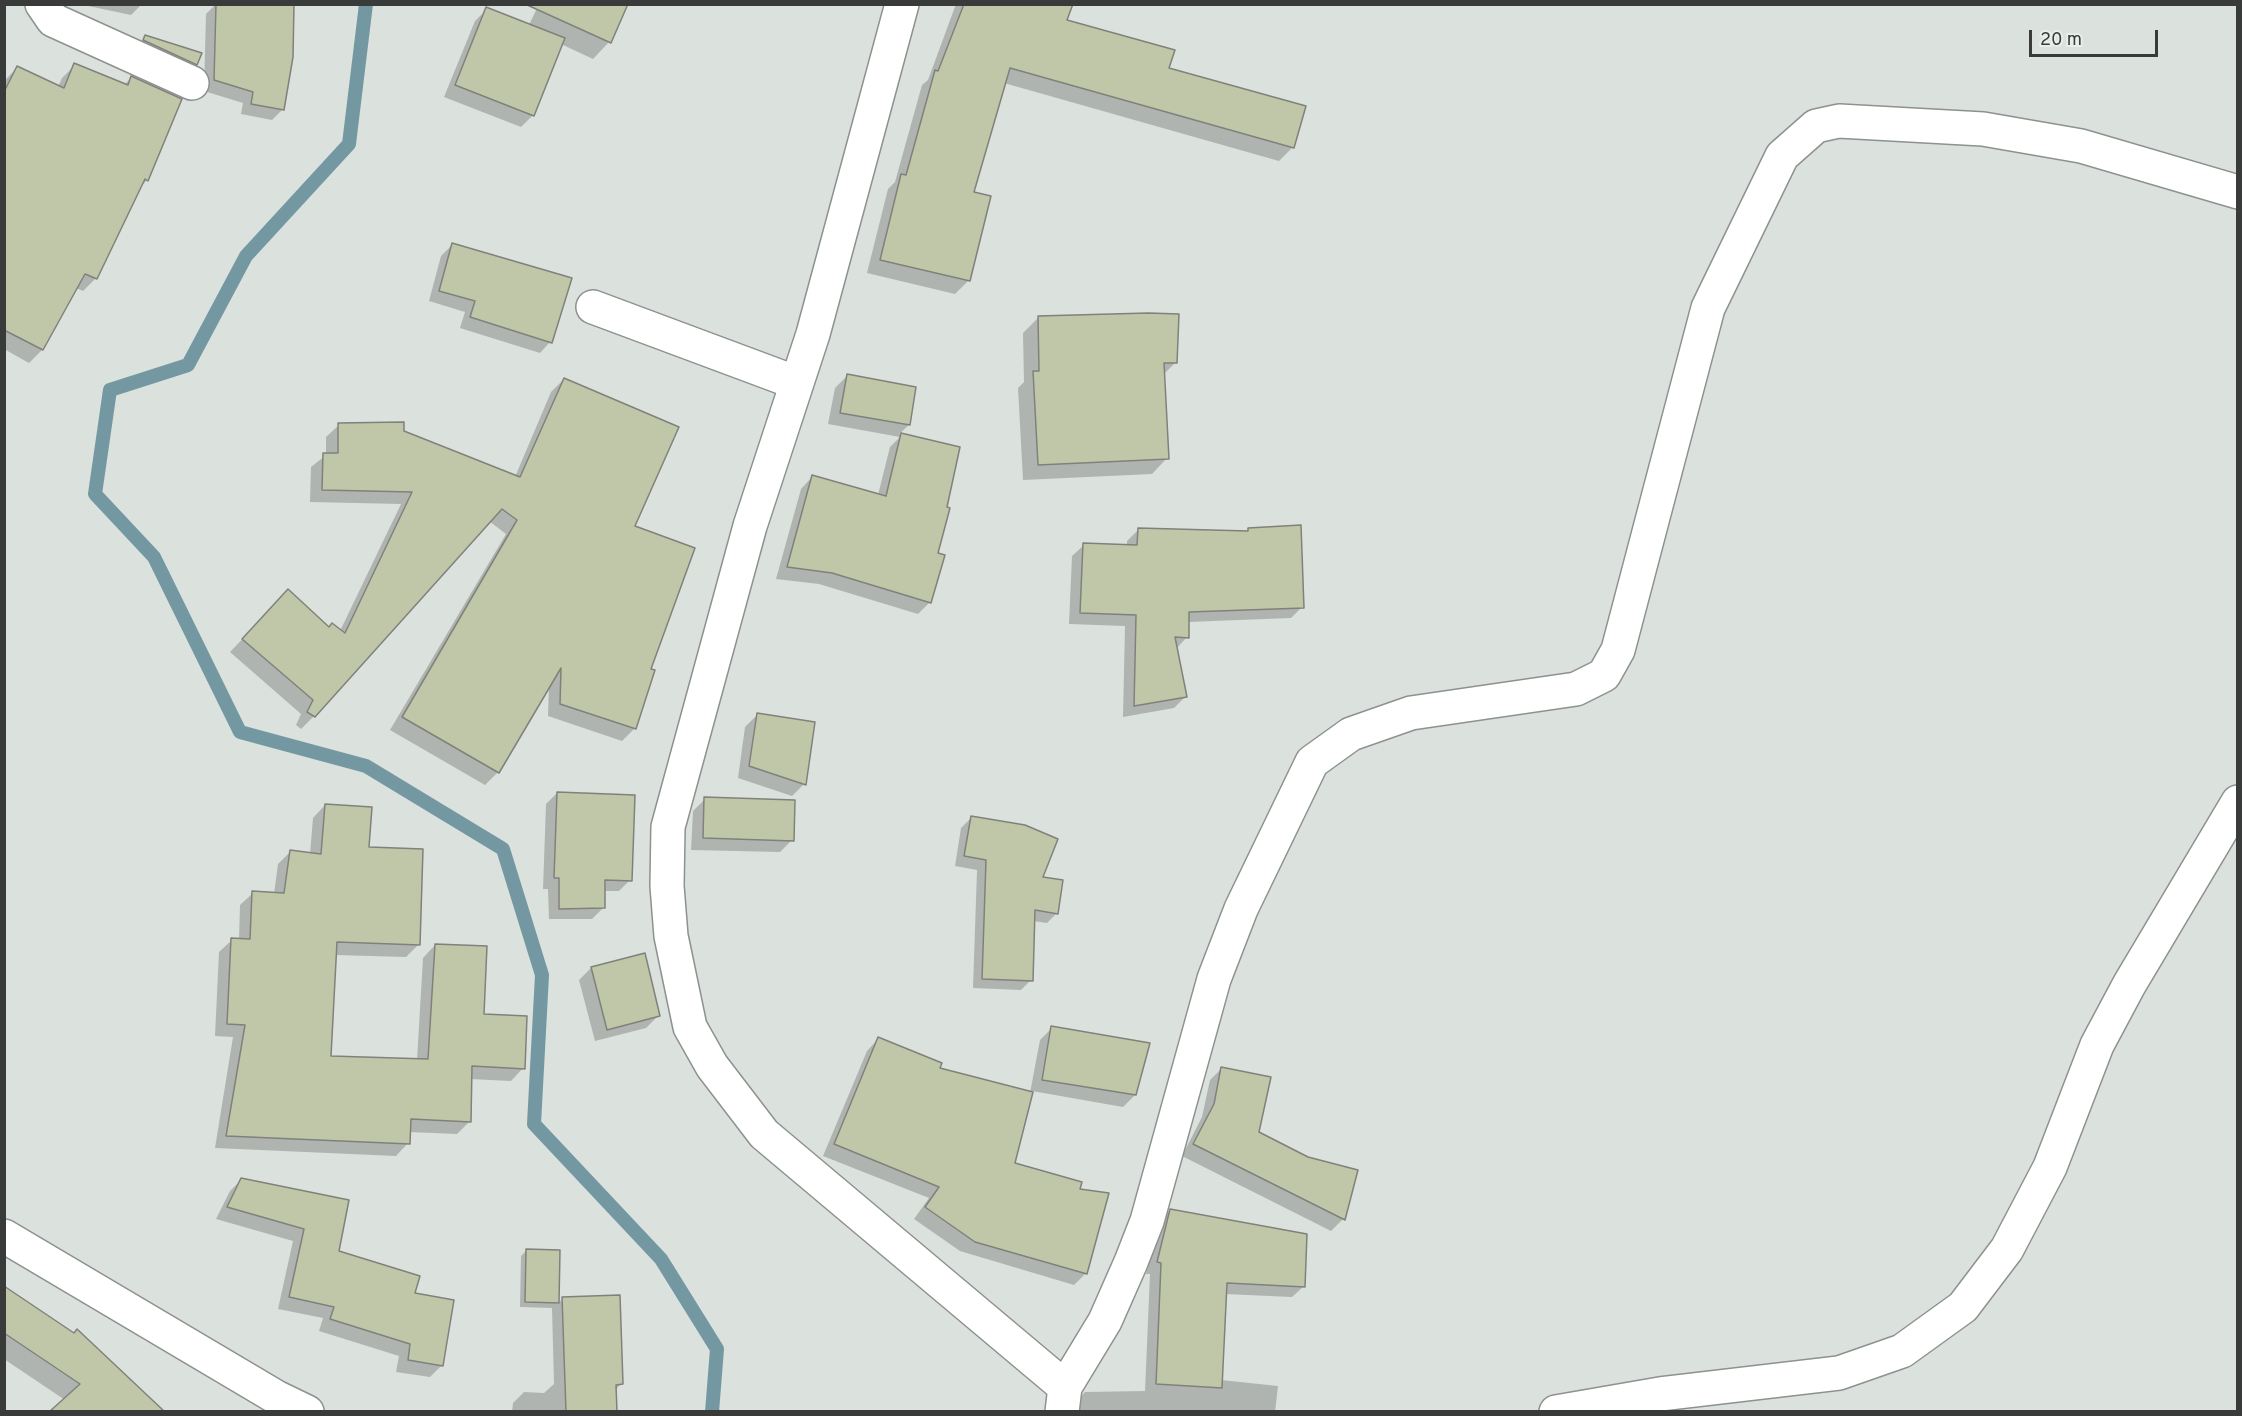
<!DOCTYPE html>
<style>
body{margin:0}
#map{position:relative;width:2242px;height:1416px;overflow:hidden;background:#dbe1dc;font-family:Overpass,sans-serif}
canvas{display:block}
.frame{position:absolute;inset:0;border:6px solid #383b39;pointer-events:none}
.scale{position:absolute;left:2029px;top:30px;width:129px;height:27px;box-sizing:border-box;border:3px solid #383b39;border-top:0;padding-left:8px;font-size:18px;line-height:21px;white-space:nowrap;color:#383b39;-webkit-text-stroke:4px #e8eee9;paint-order:stroke}
</style>
<div id="map">
<canvas width="2242" height="1416"></canvas>
<div class="frame"></div>
<div class="scale">20 m</div>
</div>
<script>
const ctx = document.querySelector('canvas').getContext('2d');
ctx.lineJoin = 'round';
function fillPath(path, color) { ctx.fillStyle = color; ctx.fill(path, 'evenodd'); }
function stroke(path, color, width, dash) { ctx.strokeStyle = color; ctx.lineWidth = width; ctx.lineCap = dash ? 'butt' : 'round'; ctx.setLineDash(dash || []); ctx.stroke(path); }
fillPath(new Path2D(`
 M79,4h63l-11,11z
 M216,4h35l32,105 -11,11 -31,-6 2,-11 -39,-12 2,-77z
 M539,4l70,38 -16,17 -32,-15 -28,71 -12,12 -77,-30 31,-76 12,-12 42,16z
 M956,4h103l6,17 103,48 136,38 -12,41 -13,13 -275,-78 -32,110 -3,87 -14,14 -88,-21 21,-84 7,-7 27,-97 6,-5z
 M146,37l50,27 -12,12 -50,-27z
 M75,65l49,20 7,-7 16,102 -7,7 -44,91 -13,13 -7,-3 -34,62 -13,13 -25,-14v-268l13,-13 41,19 4,-9z
 M452,245l98,97 -10,11 -80,-25 5,-16 -36,-11 12,-45z
 M1039,317l136,46 -12,12 4,83 -15,16 -129,6 -5,-92 6,-6 -1,-49z
 M847,376l62,49 -10,9 59,14 -22,106 -6,48 -12,12 -99,-30 -43,-5 25,-90 11,-12 66,18 12,-48 10,-10 -72,-13 7,-36z
 M564,379l69,148 16,143 -14,58 -13,13 -74,-25 1,-30 -51,86 -13,13 -95,-55 116,-196 -17,-13 -175,195 -13,13 -5,-4 5,-11 -71,-62 46,-48 64,27 61,-127 -91,-2 1,-35 15,-12v-18l13,-12 64,7 112,45 36,-85z
 M1248,529l54,78 -11,11 -103,4 -1,15 -11,12 10,47 -12,12 -51,9 2,-91 -56,-2 3,-68 12,-11 43,1v-5l11,-11 107,3z
 M757,715l47,69 -12,12 -54,-18 7,-51z
 M557,793l73,87 -11,11h-16v17l-11,11h-43l-1,-30h-5l3,-85z
 M705,799l87,41 -12,12 -89,-2 2,-39z
 M325,805l43,43 50,97 -12,12 -71,-2 -5,102 87,3 6,-102 12,-13 48,70 40,53 -12,13 -41,-2 -1,43 -12,12 -48,-2 -1,11 -12,13 -181,-8 18,-111 -18,-1 4,-84 13,-12h7l1,-35 13,-12 21,1 4,-30 12,-12 20,2 3,-36z
 M971,818l70,61 16,34 -10,10 -14,-2 -2,59 -10,10 -48,-2 4,-118 -22,-4 6,-38z
 M591,968l68,47 -13,13 -51,13 -16,-61z
 M1052,1028l83,67 -12,12 -91,-16 -19,73 66,26 7,83 -12,12 -114,-34 -46,-32 15,-21 -106,-42 44,-105 11,-12 60,30 92,24 10,-53z
 M1222,1068l36,65 49,25 49,13 -13,48 -12,12 -149,-75 20,-39 8,-37z
 M242,1179l95,73 105,113 -12,12 -34,-5 3,-16 -80,-25 4,-13 -45,-9 15,-68 -77,-22 14,-28z
 M1170,1210l134,76 -12,11 -67,-3 -4,86 57,6 -3,26h-201v-8l11,-12 60,-1 5,-117h-4l13,-52z
 M527,1250l32,2 -2,52 6,-5 58,85 -6,6v22h-103l1,-9 11,-11 20,1 10,-9 -2,-76 -32,-1 1,-51z
 M4,1296l144,116 -83,-12 -61,-41z`), '#0003');
stroke(new Path2D(`
 M366,4l-17,140 -103,112 -58,109 -78,25 -15,104 59,63 86,175 126,34 137,83 39,126 -8,149 127,135 56,90 -5,63`), '#7498a2', 14);
const building = new Path2D(`
 M216,4h78l-1,53 -9,53 -33,-6 2,-12 -39,-12z
 M525,4h103l-17,39z
 M964,4h109l-6,16 108,30 -6,18 137,38 -12,42 -284,-80 -36,124 17,4 -21,85 -90,-21 21,-86 5,1 29,-105 3,1z
 M486,7l79,31 -31,78 -79,-31z
 M145,35l57,18 -5,12 -54,-25z
 M74,63l54,22 3,-9 51,23 -34,82 -3,-2 -48,100 -12,-5 -42,76 -39,-20v-238l13,-26 47,22z
 M452,243l120,35 -20,65 -82,-26 5,-16 -36,-10z
 M1148,313l31,1 -2,49h-13l5,96 -131,6 -5,-94h6l-1,-55z
 M847,374l69,13 -6,38 -70,-12z
 M564,378l115,49 -44,99 60,22 -44,121 4,1 -19,59 -76,-25 1,-36 -62,105 -97,-56 115,-197 -15,-11 -187,208 -8,-5 6,-12 -71,-61 46,-50 41,38 3,-4 13,10 67,-141 -90,-2 1,-37h15v-30l66,-1v9l116,46z
 M901,433l59,14 -13,60 3,1 -12,45 7,2 -14,48 -99,-30 -45,-6 25,-92 74,21z
 M1301,525l3,83 -115,4v26l-14,-1 12,60 -53,9 2,-91 -56,-2 3,-70 54,2 1,-17 110,3v-3z
 M757,713l58,9 -9,63 -57,-19z
 M557,792l78,3 -3,86 -27,-1v28l-46,1v-31h-5z
 M704,797l91,3 -1,41 -91,-3z
 M325,804l47,3 -3,40 54,2 -3,96 -83,-3 -6,114 97,3 7,-115 52,2 -3,68 43,2 -2,53 -53,-3 -1,56 -60,-3 -1,25 -184,-8 19,-111 -18,-1 4,-86 19,1 2,-48 32,2 6,-43 31,4z
 M971,816l54,9 33,14 -15,38 20,3 -5,34 -23,-4 -2,71 -51,-2 4,-119 -22,-4z
 M645,953l15,63 -53,14 -16,-63z
 M1051,1026l99,17 -14,52 -94,-15z
 M878,1037l64,26 -2,5 93,24 -18,71 67,19 -2,7 29,4 -22,81 -112,-32 -50,-35 14,-20 -105,-43z
 M1221,1067l50,10 -12,55 49,25 50,13 -13,50 -152,-76 21,-40z
 M241,1178l108,22 -10,51 81,25 -5,17 39,7 -11,66 -35,-6 2,-16 -80,-25 4,-12 -45,-10 15,-68 -77,-22z
 M1170,1209l137,25 -2,53 -78,-4 -5,105 -66,-4 5,-121 -4,-1z
 M526,1249l34,1 -1,53 -34,-1z
 M4,1286l70,47 3,-4 88,83h-116l31,-28 -76,-51z
 M620,1295l3,89 -7,1 1,27h-51l-4,-115z`);
fillPath(building, '#c0c7a8');
stroke(building, '#80817b', 1.5);
const minor = new Path2D(`
 M42,4l11,16 139,63
 M902,4l-89,330 -63,192 -82,301 -1,59 4,50 19,91 22,39 52,68 301,253 -3,25
 M593,307l204,76
 M4,1236l272,161 31,15
 M1065,1387l40,-66 26,-59 16,-41 67,-242 27,-70 71,-147 39,-28 60,-21 165,-24 28,-14 14,-25 90,-342 74,-152 34,-30 23,-5 144,8 98,17 157,46
 M1556,1412l104,-18 179,-21 63,-22 61,-44 44,-58 43,-82 47,-122 32,-60 109,-183`);
stroke(minor, '#8d928e', 36);
stroke(minor, '#fff', 33);
</script>
